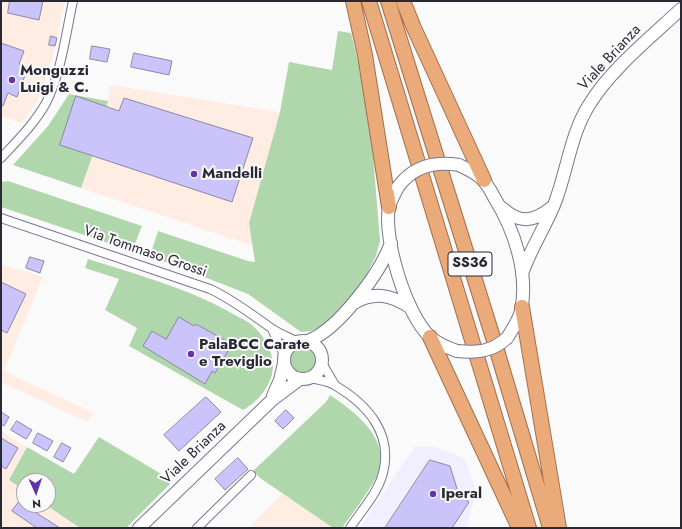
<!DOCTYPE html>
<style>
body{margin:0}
#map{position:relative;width:682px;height:529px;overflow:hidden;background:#fafafa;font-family:Jost,sans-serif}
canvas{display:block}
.frame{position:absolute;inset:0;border:2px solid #2a2834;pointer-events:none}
.north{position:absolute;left:16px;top:473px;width:40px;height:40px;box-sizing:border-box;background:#fafafa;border:1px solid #a7a6ab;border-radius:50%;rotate:177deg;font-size:11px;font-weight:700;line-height:16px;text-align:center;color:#2a2834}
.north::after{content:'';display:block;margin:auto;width:14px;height:18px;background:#6234ac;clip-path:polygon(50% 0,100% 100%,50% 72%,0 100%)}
</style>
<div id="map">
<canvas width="682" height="529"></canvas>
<div class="frame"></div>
<div class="north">N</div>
</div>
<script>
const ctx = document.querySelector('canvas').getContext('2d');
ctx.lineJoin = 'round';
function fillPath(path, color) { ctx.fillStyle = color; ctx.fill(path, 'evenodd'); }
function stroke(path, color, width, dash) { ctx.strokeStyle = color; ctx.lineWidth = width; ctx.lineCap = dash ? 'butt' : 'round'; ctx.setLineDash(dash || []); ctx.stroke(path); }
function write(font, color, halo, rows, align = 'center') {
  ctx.font = font + ' Jost,sans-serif'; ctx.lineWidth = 4; ctx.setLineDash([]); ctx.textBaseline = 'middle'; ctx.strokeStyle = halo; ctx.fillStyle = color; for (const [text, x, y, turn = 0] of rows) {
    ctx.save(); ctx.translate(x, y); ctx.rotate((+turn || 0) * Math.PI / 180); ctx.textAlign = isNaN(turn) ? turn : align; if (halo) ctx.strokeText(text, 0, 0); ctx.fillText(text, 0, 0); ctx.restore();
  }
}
fillPath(new Path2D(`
 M415,446l21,1 29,12 11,32 -9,37h-107z`), '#f1efff');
fillPath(new Path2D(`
 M1,1h64l-12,55 -15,44 -16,23 -21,-7z
 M111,85l169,27 -31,111 4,23 -172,-58 17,-48z
 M1,264l42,13 -39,94 90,42 -7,9 -86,-40z
 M1,431l26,16 -18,33 15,10v15h22l34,23h-79z
 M282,494l51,34h-78l-4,-3z`), '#ffece3');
fillPath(new Path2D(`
 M338,31l13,2 18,73 11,135 -4,15 -15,29 -36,40 -14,6 -10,1 -53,-38 -98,-38 8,-25 90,30 7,1 -6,-39 31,-111 9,-50 43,8z
 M69,94l39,7 -10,39 -17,48 -68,-23 35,-39z
 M8,181l134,45 -10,25 -131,-44v-25z
 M88,259c47,15 96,28 140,52 7,5 17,8 24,14 12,11 21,25 21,42 -1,18 -15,35 -30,43l-114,-64 8,-18 -32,-18 14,-31 -34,-11z
 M288 360a15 15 0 1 1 30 0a15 15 0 1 1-30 0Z
 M330,395c28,19 65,47 45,85 -10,17 -22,32 -33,48h-9l-73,-50 -7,-7 73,-69z
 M99,437l74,44 -47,47h-46l-34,-23h2v-24h-24v9l-15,-10 18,-33 47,27z`), '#b0d7ac');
const building = new Path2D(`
 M10,1h33l-4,19 -31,-7z
 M51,36l6,2 -2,8 -6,-1z
 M1,43l23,8 -5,13 9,3 -11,30 -9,-4 -5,13 -2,-1z
 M92,46l18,3 -3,13 -17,-3z
 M134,53l38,8 -3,14 -38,-8z
 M76,96l43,15 5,-13 129,40 -21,64 -172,-57z
 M30,257l14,4 -4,12 -14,-5z
 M1,282l25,12 -19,39 -6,-3z
 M179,317l15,9 2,-2 36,20 -17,29 -3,-2 -7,13 -62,-38 9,-15 14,8z
 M206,397l15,15 -42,39 -15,-16z
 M286,410l8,8 -11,11 -8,-8z
 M1,412l8,5 -5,9 -3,-2z
 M17,421l15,9 -6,9 -15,-9z
 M38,433l15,8 -6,10 -14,-8z
 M1,438l17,10 -12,21 -5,-3z
 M62,443l9,5 -8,14 -9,-5z
 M238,458l10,11 -23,21 -10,-11z
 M430,460l20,6 9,29 10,7 -17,26h-67z
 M19,502l5,3 36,23h-23l-25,-17z`);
fillPath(building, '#cbc4fb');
stroke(building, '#8b88a4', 1);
const minor = new Path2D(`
 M1,158c16,-17 34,-35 45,-55 15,-29 20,-70 27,-102
 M1,218l209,71c22,10 41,25 61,39 7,5 17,9 25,13
 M272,329l12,26
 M322,363l13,22
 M310,378c8,2 19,3 26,8 32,19 57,48 47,87 -5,20 -22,38 -33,55
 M197,528l54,-53`);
const secondary = new Path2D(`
 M459,165c8,4 16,7 23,14 5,5 9,12 12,18 20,32 35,76 27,114 -2,9 -9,19 -14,27
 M398,187c-3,6 -7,13 -9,20 -6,32 17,107 41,130 8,7 18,11 27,14
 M502,208c18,16 31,14 49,0
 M522,274c8,-24 22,-45 32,-69 13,-32 16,-70 35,-100 21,-35 62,-68 92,-96
 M354,303c21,-12 38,-8 57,5
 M284 360a19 19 0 1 1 38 0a19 19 0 1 1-38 0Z
 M308,341c31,-12 72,-68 83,-98
 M273,396l7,-16 4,-17
 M139,528l133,-128 28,-21`);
const trunk = new Path2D(`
 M353,1l12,54 24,152
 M369,1l160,527
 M388,1l107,343 55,184
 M403,1l11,27 70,152
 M522,307l37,221
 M430,337l89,191`);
stroke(minor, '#787590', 10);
stroke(secondary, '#787590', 14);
stroke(trunk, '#a46e4c', 16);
stroke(minor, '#fff', 8);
stroke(secondary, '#fff', 12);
stroke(trunk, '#eaaa7a', 14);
const secondaryBridge = new Path2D(`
 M398,187c15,-21 36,-26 61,-22
 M457,351c19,2 35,1 50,-13`);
stroke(secondaryBridge, '#787590', 14, []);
stroke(secondaryBridge, '#fff', 12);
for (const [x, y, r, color] of [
 [12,80,4,"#6234ac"],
 [194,174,4,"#6234ac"],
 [191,354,4,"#6234ac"],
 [433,494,4,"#6234ac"]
]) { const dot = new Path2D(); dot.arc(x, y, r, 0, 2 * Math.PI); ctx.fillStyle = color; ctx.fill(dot); stroke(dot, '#fafafa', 1.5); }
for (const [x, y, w] of [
 [470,264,44]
]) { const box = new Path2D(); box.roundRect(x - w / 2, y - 12, w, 24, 3); ctx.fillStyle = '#fafafa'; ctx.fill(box); stroke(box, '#2a2834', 1); }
write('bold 14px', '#2a2834', null, [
 ["SS36",470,264]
]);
write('15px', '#2a2834', '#fafafa', [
 ["Viale Brianza",610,58,-47],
 ["Via Tommaso Grossi",145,252,19],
 ["Viale Brianza",194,453,-44]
]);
write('bold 15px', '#2a2834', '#fafafa', [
 ["Monguzzi",20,71],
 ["Luigi & C.",20,88],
 ["Mandelli",202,174],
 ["PalaBCC Carate",199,345],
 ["e Treviglio",199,362],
 ["Iperal",441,494]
], 'left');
</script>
